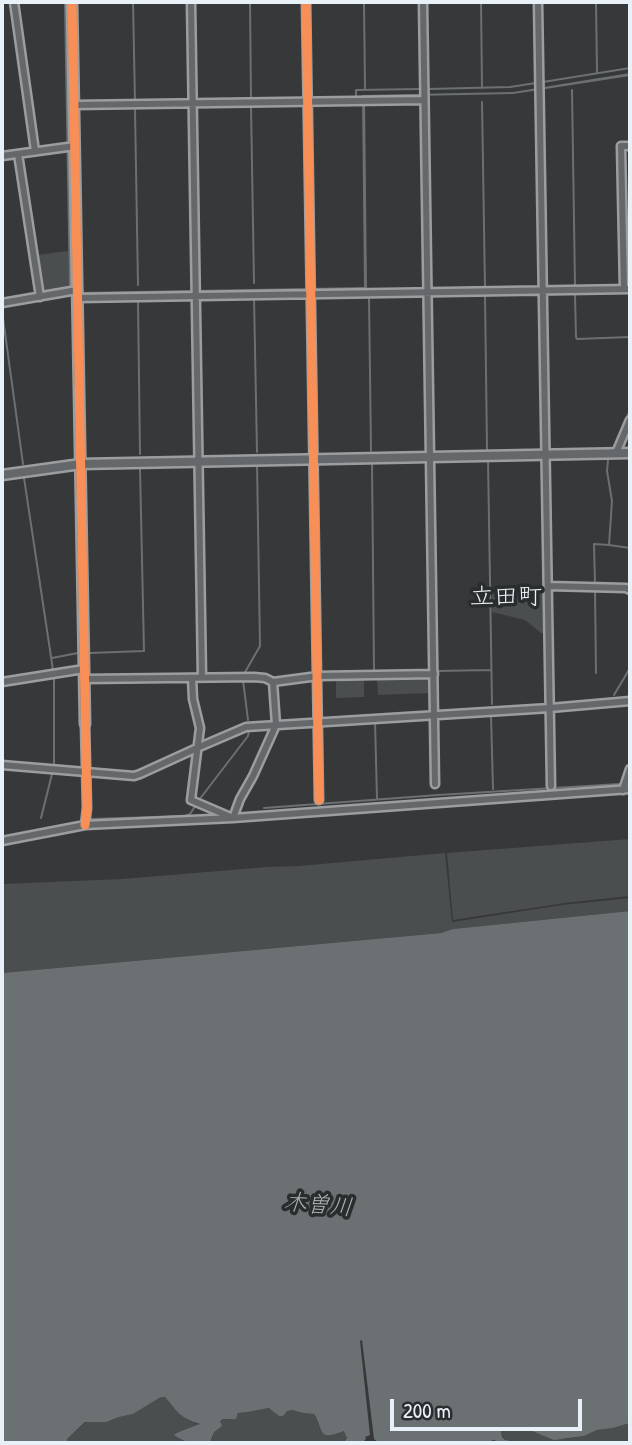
<!DOCTYPE html>
<meta charset="utf-8">
<style>
body{margin:0}
#map{position:relative;width:632px;height:1445px;overflow:hidden;background:#363839;font-family:"Patrick Hand",sans-serif}
canvas{display:block}
.frame{position:absolute;inset:0;border:4px solid #e8f1f8;pointer-events:none}
.scale{position:absolute;left:390px;top:1399px;width:192px;height:32px;box-sizing:border-box;border:4px solid #e8f1f8;border-top:0;padding-left:9px;font-size:21px;line-height:24px;white-space:nowrap;color:#e8f1f8;-webkit-text-stroke:5px #2a2d2e;paint-order:stroke}
</style>
<div id="map">
<canvas width="632" height="1445"></canvas>
<div class="frame"></div>
<div class="scale">200 m</div>
</div>
<script>
const ctx = document.querySelector('canvas').getContext('2d');
ctx.lineJoin = 'round';
function fillPath(path, color) { ctx.fillStyle = color; ctx.fill(path, 'evenodd'); }
function stroke(path, color, width, dash) { ctx.strokeStyle = color; ctx.lineWidth = width; ctx.lineCap = dash ? 'butt' : 'round'; ctx.setLineDash(dash || []); ctx.stroke(path); }
function write(font, color, halo, rows, align = 'center') {
  ctx.font = font + ' "Patrick Hand","Klee One",sans-serif'; ctx.lineWidth = 7; ctx.setLineDash([]); ctx.textBaseline = 'middle'; ctx.strokeStyle = halo; ctx.fillStyle = color; for (const [text, x, y, turn = 0] of rows) {
    ctx.save(); ctx.translate(x, y); ctx.rotate((+turn || 0) * Math.PI / 180); ctx.textAlign = isNaN(turn) ? turn : align; if (halo) ctx.strokeText(text, 0, 0); ctx.fillText(text, 0, 0); ctx.restore();
  }
}
fillPath(new Path2D(`
 M68,251l1,39 -27,4 -5,-39z
 M545,591l2,43 -6,-1 -16,-13 -33,-8v-20z
 M364,677v20l-28,1v-20z
 M428,677l1,16 -51,2 -1,-17z
 M630,839v57l-65,7 -112,17 -6,-67z
 M445,853l7,69 110,-17 68,-7v13l-177,18 -12,4 -439,40v-89l120,-5 145,-12 32,-1z
 M161,1397h4c13,15 15,22 36,28l-26,8 1,4 11,6h-119l-1,-4 19,-17 25,-2 8,-3 14,-3z
 M270,1408l9,8h4l4,-5 5,-1 11,3 11,1 4,9 27,9 2,5 -4,6h-132l3,-11 7,-8 -1,-3 3,-3 13,1 2,-6 10,-1z
 M630,1423v20h-115c-7,-3 -12,-2 -14,-12l2,-2 29,2 24,8h9l19,-3 13,-6 16,-2z`), '#4a4e4f');
fillPath(new Path2D(`
 M64,2h2l6,286 -3,2z
 M630,73v3l-117,18 -148,3 2,193 -288,5 2,-3 283,-5 -2,-192 151,-3z
 M630,911v512l-17,5 -16,2 -13,6 -30,4 -22,-9 -29,-2 -2,2c1,12 8,8 14,12h-15l-6,-3 -10,3h-105l-5,-4 -12,-99 -2,1 10,94 -5,2 1,2 -4,4h-19l4,-5 -3,-7c-27,10 -19,1 -30,-17l-11,-1 -11,-3 -5,1 -4,5h-4l-10,-8 -21,4 -10,1 -2,6h-13l-3,2 2,5 -8,6 -4,11c-14,0 -25,1 -36,-8l2,-2 24,-9c-21,-6 -22,-12 -35,-27h-4l-28,17 -14,3 -13,5h-21l-18,17 1,4h-66v-470l439,-40 12,-4z`), '#6b7073');
stroke(new Path2D(`
 M133,2l2,100
 M250,2l1,97
 M364,2l1,87
 M481,2l1,86
 M596,2l1,70
 M543,82l87,-14
 M428,89l82,-2 26,-4
 M572,90l3,196
 M312,98h44v-8l64,-1
 M197,100l76,-1
 M482,102l3,186
 M251,106l3,177
 M135,110l3,175
 M485,295l2,154
 M575,295l1,42 1,2 53,-2
 M254,297l3,155
 M369,297l2,154
 M138,301l2,153
 M2,311l21,153
 M619,436l11,-26
 M488,460l4,244
 M608,460l-1,11 5,30 -3,44 21,3
 M372,462l2,209
 M24,478l29,192
 M595,584l-1,-40 15,1
 M595,590l1,83
 M90,653l54,-2 -4,-183
 M52,658l26,-5
 M437,671l54,-1
 M244,674l16,-28 -3,-182
 M243,680l5,40
 M614,695l16,-27
 M553,704l16,-1
 M438,711l107,-6
 M491,715l2,74
 M332,719l96,-7
 M286,721l16,-1
 M375,721l2,78
 M203,742l40,-18
 M54,767v-89
 M199,800l49,-64 1,-6
 M264,808l174,-13 182,-11
 M41,818l11,-44
 M91,819l94,-3 5,-2 6,-9`), '#6b7073', 2);
const minor = new Path2D(`
 M14,2l21,149
 M191,2l11,675
 M306,2l13,798
 M423,2l12,782
 M538,2l13,784
 M74,105l350,-5
 M18,154l22,143
 M2,156l73,-10
 M624,289l-3,-143h9
 M78,298l552,-9
 M2,303l75,-13
 M616,453l14,-33
 M548,586l78,2 4,2
 M192,678l1,21 7,29 -9,72 42,18 7,-19 13,-23 23,-51 -3,-43
 M84,679l170,-2 11,1 8,4 45,-6 116,-2
 M2,682l82,-13
 M85,724l2,84 -2,17
 M2,765l132,11 6,-2 57,-26 49,-21 304,-19 80,-7
 M623,790l7,-21
 M2,841l83,-16 148,-7 397,-29`);
const tertiary = new Path2D(`
 M72,2l13,722
 M2,475l79,-11 549,-11`);
stroke(minor, '#9b9d9f', 11);
stroke(tertiary, '#9b9d9f', 13);
stroke(minor, '#65686b', 6);
stroke(tertiary, '#65686b', 8);
stroke(new Path2D(`
 M72,2l15,806 -2,17
 M306,2l13,798`), '#f78f57', 9);
write('italic 23px', '#acb3b8', '#2a2d2e', [
 ["木曽川",318,1206,5]
]);
write('24px', '#e8f1f8', '#2a2d2e', [
 ["立田町",506,598]
]);
</script>
